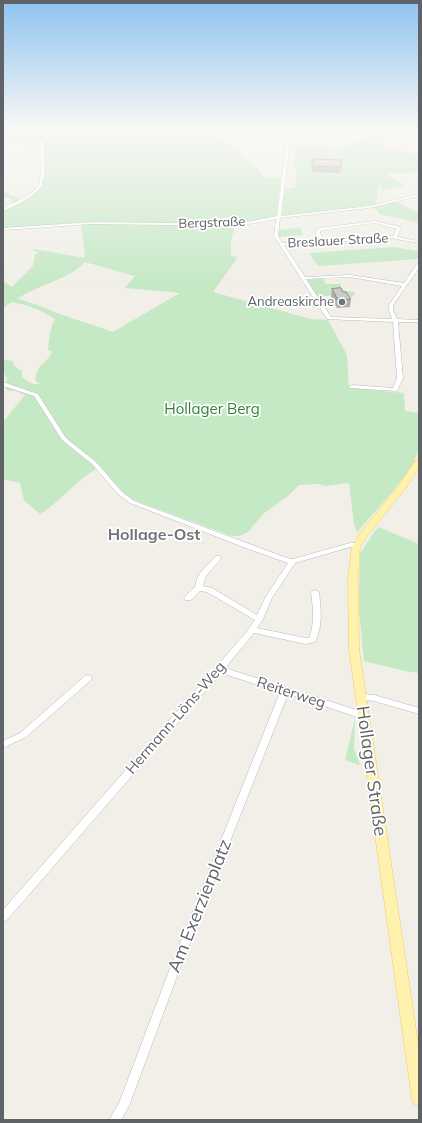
<!DOCTYPE html>
<meta charset="utf-8">
<style>
body{margin:0}
#map{position:relative;width:422px;height:1123px;overflow:hidden;background:#f1efe8;font-family:Mulish,sans-serif}
canvas{display:block}
.frame{position:absolute;inset:0;border:4px solid #5f6368;pointer-events:none}
</style>
<div id="map">
<canvas width="422" height="1123"></canvas>
<div class="frame"></div>
</div>
<script>
const ctx = document.querySelector('canvas').getContext('2d');
ctx.lineJoin = 'round';
function fillPath(path, color) { ctx.fillStyle = color; ctx.fill(path, 'evenodd'); }
function stroke(path, color, width, dash) { ctx.strokeStyle = color; ctx.lineWidth = width; ctx.lineCap = dash ? 'butt' : 'round'; ctx.setLineDash(dash || []); ctx.stroke(path); }
function write(font, color, halo, rows, align = 'center') {
  ctx.font = font + ' Mulish,sans-serif'; ctx.lineWidth = 3.5; ctx.setLineDash([]); ctx.textBaseline = 'middle'; ctx.strokeStyle = halo; ctx.fillStyle = color; for (const [text, x, y, turn = 0] of rows) {
    ctx.save(); ctx.translate(x, y); ctx.rotate((+turn || 0) * Math.PI / 180); ctx.textAlign = isNaN(turn) ? turn : align; if (halo) ctx.strokeText(text, 0, 0); ctx.fillText(text, 0, 0); ctx.restore();
  }
}
fillPath(new Path2D(`
 M21,130h38l36,5 6,-5h114l-3,3 16,10 31,26 4,8 18,1 -4,39 -42,7 -4,18v14l7,1 -25,35 97,27 18,1 19,35 2,33 55,5 1,18 14,2c0,11 2,23 0,34 -4,24 -46,66 -62,85l-3,-8 -5,-41 -24,3 -8,-2 -18,1 -11,11 -25,18 -15,18 -9,4h-7l-98,-36 -10,-7 -24,-26c-23,11 -38,34 -60,47l-16,-14 -4,-17 -17,-4v-57l22,-27 -9,-4h-7l-3,-1 1,-12 -4,-6v-12l10,1 1,5 8,5v6c6,5 10,8 18,7l-5,-4c3,-18 10,-14 17,-28l-4,-2c1,-10 2,-23 7,-31 -5,-5 -38,-19 -45,-16 -2,1 -5,5 -7,6v-28l9,6 21,-21 2,-11 4,-3 -5,-1v-2l51,9 -4,-34 -78,5v-19l10,-7 -2,-4 -8,-3v-3l6,-2v3l12,5 11,-7 9,-8 1,-38c-9,-1 -30,-1 -37,-7zM85,262l50,14 -10,12 55,5 -67,39c-25,-9 -50,-16 -74,-26l-1,-1c-7,-1 -15,-6 -21,-6 20,-14 53,-20 68,-37z
 M233,130h30l-3,6 -28,-1z
 M373,136l12,1v13l34,3v18l-10,2h-20l-1,3 18,9 -24,6 -3,-7 -3,20 -5,1 -86,11 -3,-1 3,-26 10,-2 2,-20h-4l2,-22 47,2z
 M395,201l24,12v10l-39,-9 -7,-8z
 M300,228l3,7 -27,2 1,-7z
 M394,247l25,4v8l-101,7 -9,-13z
 M322,277l4,7h15l-1,6 15,2 -2,5 -16,-2 -20,2 -13,-19z
 M378,527l39,16 2,8v122l-14,-2 -41,-10 -5,-51 1,-57z
 M355,719l-1,30 6,16 -15,-5z`), '#c5e8c5');
const minor = new Path2D(`
 M52,130h4l-12,13c0,11 2,28 -1,39 -3,13 -28,24 -40,29v-3c11,-6 30,-12 36,-24 3,-8 1,-31 1,-41z
 M288,130h4l-2,11 24,1 1,-12h4l-1,12h5l35,-12h6l-41,14 -33,-1 -9,73 88,-10 50,-12v2l-50,12 -89,10 -2,18 4,7 38,-3 -4,-7 2,-5 57,-7 25,6 1,1 -4,9 22,4v2l-29,-5 -106,7 21,32 45,-2 54,8 13,-19h2v4l-26,37v5l4,9 22,1v2h-21l5,56 -6,13 -47,-3 -1,-1 3,-2 41,3 4,-10 -4,-56 -66,-3 -53,-83 2,-17 -38,7 -145,-2 -90,6v-2l90,-6 145,2 39,-8zM375,223l22,6 -4,7 -69,4 -4,-7 1,-3zM350,277l52,9 -13,19v5l3,9 -61,-2 -25,-38z
 M411,135l3,1 -9,11h-2z
 M3,382l35,12 28,44 30,24 26,30 12,9 153,57 6,1 57,-16h7l3,2 -1,2h-9l-55,16 -23,35 -9,21 -6,9 49,10h3c6,-15 4,-31 2,-46l4,-2 4,2c2,17 4,35 -4,50l-9,2 -52,-11 -29,35 141,45 1,2 -1,2 -3,1 -6,-1 -69,-23 -109,277 -50,135 -8,14h-12l10,-17 50,-132 111,-279 -59,-19 -214,247 -4,2v-12l241,-275 11,-15 -48,-28 -7,-1 -9,9h-6l-1,-2 1,-2 10,-9 2,-8 3,-6 16,-17h4l1,2 -1,2 -14,16 -3,10 9,2 45,27 8,-17 23,-35 -37,-13 -121,-47 -12,-9 -26,-30 -30,-24 -28,-44 -31,-10z
 M88,675l3,1 1,2 -1,2 -65,57 -23,11v-7l17,-8 65,-57z
 M361,694l13,1 45,13v6l-45,-13 -16,-2 -1,-2 1,-2z`);
const major = new Path2D(`
 M416,460h3v8l-14,21 -38,47 -7,11 -2,31 1,71 60,401v56l-5,-2 -2,-5 -63,-450 -1,-71 4,-31 8,-14 39,-48z`);
stroke(minor, '#b5b8bc', 1);
stroke(major, '#f2c960', 1);
fillPath(minor, '#fff');
fillPath(major, '#fff2af');
fillPath(new Path2D(`
 M313,159l29,1 -2,13 -28,-1z
 M332,289l11,3 8,7 -1,8 -13,1 -6,-11z`), '#afaea9');
const building = new Path2D(`
 M313,159l29,1 -1,7 -29,-1z
 M341,288l2,4h3l5,7 -13,1 -6,-11z`);
fillPath(building, '#cccac5');
stroke(building, '#8f8d8a', 1);
const sky = ctx.createLinearGradient(0, 0, 0, 287);
sky.addColorStop(0, '#8fc3f1');
sky.addColorStop(0.45, '#f9f8f5');
sky.addColorStop(1, '#f9f8f500');
ctx.fillStyle = sky;
ctx.fillRect(0, 0, 422, 287);
for (const [x, y, r, color] of [
 [342,302,4,"#6b7280"]
]) { const dot = new Path2D(); dot.arc(x, y, r, 0, 2 * Math.PI); ctx.fillStyle = color; ctx.fill(dot); stroke(dot, '#fff', 1.5); }
write('13px', '#5f6368', '#fff', [
 ["Bergstraße",212,223,-2],
 ["Breslauer Straße",338,241,-3]
]);
write('13px', '#5b616d', '#fff', [
 ["Andreaskirche",334,302]
], 'right');
write('15px', '#348238', '#fff', [
 ["Hollager Berg",212,409]
]);
write('15px', '#5f6368', '#fff', [
 ["Reiterweg",291,693,18],
 ["Hermann-Löns-Weg",176,718,-49]
]);
write('bold 16px', '#70757a', '#fff', [
 ["Hollage-Ost",154,535]
]);
write('18px', '#5f6368', '#fff', [
 ["Hollager Straße",371,771,82],
 ["Am Exerzierplatz",200,906,-68]
]);
</script>
